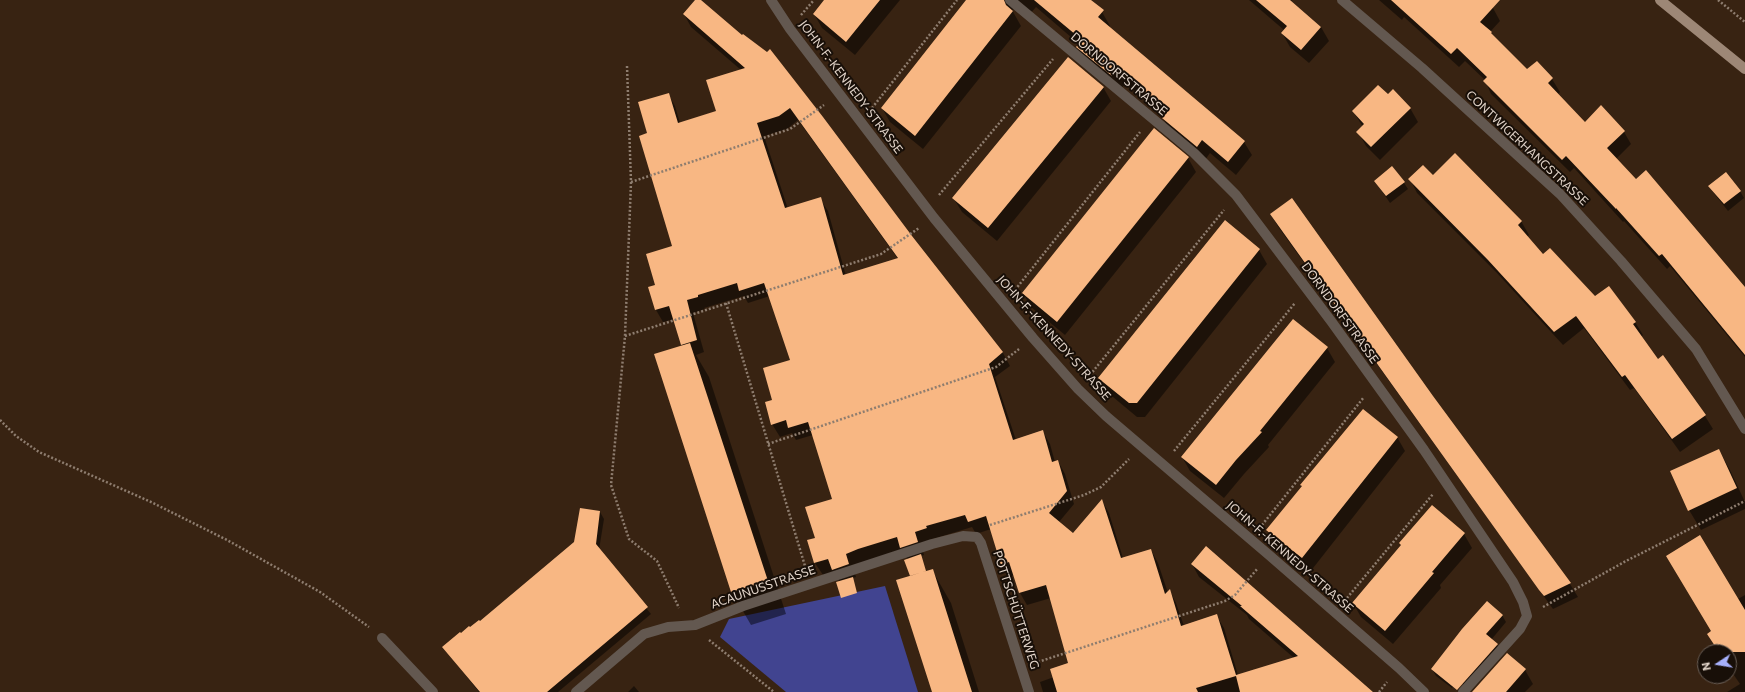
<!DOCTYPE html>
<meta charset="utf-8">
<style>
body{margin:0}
#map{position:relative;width:1745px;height:692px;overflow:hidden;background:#382312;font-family:Commissioner,sans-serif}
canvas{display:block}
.north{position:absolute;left:1697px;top:644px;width:40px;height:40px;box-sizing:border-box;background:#180f08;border:1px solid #695e56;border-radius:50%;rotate:258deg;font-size:11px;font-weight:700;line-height:16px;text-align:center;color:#e3d5ca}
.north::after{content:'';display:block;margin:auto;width:14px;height:18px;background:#a7b1fc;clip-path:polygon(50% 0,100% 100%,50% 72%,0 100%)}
</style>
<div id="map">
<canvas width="1745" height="692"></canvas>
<div class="north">N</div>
</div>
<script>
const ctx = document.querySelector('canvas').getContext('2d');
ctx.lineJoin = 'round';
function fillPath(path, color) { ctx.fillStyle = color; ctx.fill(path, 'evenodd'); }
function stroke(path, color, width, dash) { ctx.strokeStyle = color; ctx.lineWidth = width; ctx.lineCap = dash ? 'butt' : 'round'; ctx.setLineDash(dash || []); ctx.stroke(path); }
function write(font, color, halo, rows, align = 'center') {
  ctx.font = font + ' Commissioner,sans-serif'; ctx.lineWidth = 4; ctx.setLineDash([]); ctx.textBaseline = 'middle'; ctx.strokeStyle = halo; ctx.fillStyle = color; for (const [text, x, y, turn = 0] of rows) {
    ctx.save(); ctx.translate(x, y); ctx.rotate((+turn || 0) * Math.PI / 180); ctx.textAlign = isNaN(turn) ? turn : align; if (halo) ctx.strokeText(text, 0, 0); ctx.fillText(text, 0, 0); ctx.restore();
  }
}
fillPath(new Path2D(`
 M885,586l33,106h-132l-66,-55 9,-18z`), '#414490');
fillPath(new Path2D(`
 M696,0h3l212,237 92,116 7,13 -15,11 21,63 27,-8 7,12 5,18 3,-1 7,13 9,30 -15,18 14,12 29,-33 7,12 14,45 28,-8 7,13 10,30 2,-2 6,12 8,23 32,-11 8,13 14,47 56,-17 -45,-39 -2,-4 -48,-38 -7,-13 181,128h-330l-3,-10 14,-5 16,-13 -19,-66 -24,7 -7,-12 -6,-18 -5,2 -7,-13 -11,-35 -15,5 -4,-7 -39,12 -12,5 3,11 -16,5 -5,-10 -50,16 3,11 -16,5 -6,-10 -11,3 -8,-12 -6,-22 7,-2 17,-39 -20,-65 -17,5 -4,-7 -12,4 -8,-13 1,-24 18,-39 -21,-65 -22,7 -4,-7 -40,12 1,1 -12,4 11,39 -8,3 13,22 77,237 -35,11 -19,-33 -77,-237 28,-9 -9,-27 -11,3 -7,-12 1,-25 16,-39 -25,-112 20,-40 7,12 5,17 37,-12 24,-41 -50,-43 -7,-13zM798,120l100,139 -52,17 -18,-65 -8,-12 -32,10 -24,-73 23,-7z
 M825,0h75l-45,55 -33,-27 -8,-14z
 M968,0h119l15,12 8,14 -1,2 135,114 8,13 -16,20 -26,-22 -5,7 -34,-28 -8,-14 2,-2 -39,-33 -6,7 -35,-29 -8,-14 2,-3 -43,-37 -6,7 -11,-7 -7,3 9,16 -98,123 -33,-27 -8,-14z
 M1249,0h43l-1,1 30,26 8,14 -20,22 -19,-16 -8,-14 2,-3z
 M1379,0h104l10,8 7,13 -10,11 37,39 9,-9 16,17 8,13 -2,2 27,29 39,9 7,12 -15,15 129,129v69l-75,-91 -3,3 -43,-48 -1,1 -49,-54 -4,4 -79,-78 -6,-14 -20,-19 -6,6 -55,-50 -2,3z
 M1103,87l8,14 -114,140 -35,-29 -8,-13z
 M1388,96l22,12 8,14 -38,38 -14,-14 -8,-14 5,-5 -10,-16z
 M1188,158l8,14 -131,163 -34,-28 -8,-14z
 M1433,177l88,44 8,14 -2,2 16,19 52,42 40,24 8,13 -2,2 16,23 5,-4 43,60 8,13 -33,23 -46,-64 -4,2 -46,-62 -21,17 -66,-72 -80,-80 -7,-14z
 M1375,181l29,2 4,6 -18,14z
 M1709,187l31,4 4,7 -16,13z
 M1271,215l162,182 137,187 8,13 -25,12 -274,-381z
 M1226,222l33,28 8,14 -122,153h-8l-30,-25 -8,-14z
 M1327,348l8,14 -67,83 1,2 -25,27 -20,24 -34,-27 -8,-14z
 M1397,437l8,14 -95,121 -34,-28 -8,-14z
 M1719,450l11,20 15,32v7l-44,21 -12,-20z
 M600,512l4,7 -5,31 52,64 -93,78h-79l-36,-45 37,-24 95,-80z
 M1464,534l8,14 -32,37 1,3 -48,56 -32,-27 -8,-14z
 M932,570l19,33 28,89h-46z
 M1745,595v97h-18l13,-8 -11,-16v-16h-10l-11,-18 4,-3 26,-32z
 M1502,615l4,7 -15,18 6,5 4,7 -34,36 -9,-8 -6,8 -16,-12 -4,-7z
 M1525,670l8,14 -8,8h-50z
 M634,686l5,6h-11z`), '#0007');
fillPath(new Path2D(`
 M695,0h6l41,35 1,-1 24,18 3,-3 53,68 89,119 91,116 -14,12 24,76 30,-10 9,32 6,-2 9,31 -18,22 24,20 29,-34 19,59 30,-9 14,45 5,-5 11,37 36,-12 19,61 62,-19 -58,-50h2l-51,-42 15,-18 167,146h-133l-4,-16 -40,12 2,4h-141l-7,-23 18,-6 -22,-78 -27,8 -10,-31 -8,3 -15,-49 -18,6 -3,-7 -39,11 1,2 -12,4 3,10 -18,6 -3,-11 -39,12 -12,5 3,10 -17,6 -4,-11 -14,4 -7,-23 8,-2 -10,-31 27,-8 -24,-77 -20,6 -2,-8 -15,5 -6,-23 7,-2 -9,-32 27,-8 -26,-77 -25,8 -2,-8 -39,12v2l-11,3 10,40 -16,5 -12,-39 -14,4 -7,-23 7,-2 -9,-31 26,-8 -33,-110 8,-3 -9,-31 31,-9 9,30 38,-12 -10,-31 39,-12 -62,-54zM790,108l56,78 52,72 -55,17 -22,-78 -36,11 -28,-85 22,-7z
 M824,0h56l-34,42 -33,-28z
 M966,0h38l2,5 7,6 -98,125 -34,-28z
 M1034,0h57l13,10 -6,7 147,124 -17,21 -26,-22 -5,7 -35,-29 5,-6 -49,-43 -6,7 -36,-29 6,-7z
 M1256,0h34l31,27 -20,23 -20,-17 6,-7z
 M1391,0h109l-20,22 12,10 -1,1 36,36 10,-8 16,17 -5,5 37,39 16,-17 24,26 -18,17 29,31 10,-9 99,117v68l-83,-101 -3,2 -43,-48v1l-50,-53 -4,4 -79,-79 4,-4 -30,-29 -6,6z
 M1068,57l36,30 -116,141 -36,-30z
 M1378,85l10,9 5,-5 18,19 -40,39 -15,-15 8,-8 -12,-13z
 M1154,128l35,29 -132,165 -35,-29z
 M1455,153l67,68 -4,4 25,29 7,-6 45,48 14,-10 27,36 -3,2 25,35 5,-4 43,60 -34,24 -47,-64 -3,2 -46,-61 -22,16 -66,-72 -80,-81 15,-14 10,10z
 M1392,166l13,16 -19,14 -12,-15z
 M1726,172l15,19 -17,13 -16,-18z
 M1292,198l141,198 138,187 -27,13 -5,-6 -269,-376z
 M1225,220l35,29 -123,154h-8l-31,-25z
 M1293,319l35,28 -68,84 2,1 -26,28 -20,25 -35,-28z
 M690,343l78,238 -37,11 -77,-238z
 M1363,409l35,28 -96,121 -36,-28 36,-44 -2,-1z
 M1719,449l18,39 -49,23 -18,-40z
 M1432,505l33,28 -33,39 2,1 -49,58 -33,-28 49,-58 -2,-2z
 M580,508l20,3 -4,33 52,63 -101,85h-67l-38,-45 18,-15 1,1 8,-7 1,1 9,-7 1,1 94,-79z
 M1700,535l45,75v42h-26l-12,-18 4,-3 -45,-75z
 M921,554l5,17 -16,5 -6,-16z
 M933,569l25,79 14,44h-40l-36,-112z
 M853,577l4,16 -16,5 -5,-16z
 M1487,601l16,14 -17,19 12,10 -41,46 -26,-21 31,-40z
 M1507,653l19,16 -20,23h-34z`), '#f8b783');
stroke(new Path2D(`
 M1718,0l27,22
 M801,15l13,-15
 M627,66l4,116 -6,154 -14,149 18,54 28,22 22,47
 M872,108l85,-108
 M631,182l159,-53 34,-24
 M939,195l114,-136
 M1015,290l125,-158
 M726,303l79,263
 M625,336l256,-82 38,-26
 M1090,375l134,-165
 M0,420l16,16 23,16 112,50 76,38 93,52 49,35
 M768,444l228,-77 23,-18
 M1174,451l121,-148
 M990,525l94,-30 17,-8 28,-28
 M1262,525l102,-128
 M1347,598l86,-104
 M1543,607l83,-46 119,-60
 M709,640l65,52
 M1038,662l187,-61 10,-6 23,-27
 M1379,692l8,-10`), '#8e7d6f', 2.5, [2, 2]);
stroke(new Path2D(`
 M771,0l19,29 144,189 99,120 45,51 28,27 163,139 130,113 25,24
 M1010,0l184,153 42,42 95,126 93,129 89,132 10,20 4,14 -7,13 -57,63
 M1342,0l80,68 138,126 61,67 75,88 49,80
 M382,638l51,54
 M576,692l68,-58 24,-7 27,-2 48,-19 189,-62 31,-8 14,1 4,6 48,149`), '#635850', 10);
stroke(new Path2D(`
 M1660,0l85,69`), '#9d8776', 10);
write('12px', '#e3d5ca', '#180f08', [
 ["DORNDORFSTRASSE",1119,74,40],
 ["JOHN-F.-KENNEDY-STRASSE",851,87,53],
 ["CONTWIGERHANGSTRASSE",1527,148,43],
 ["DORNDORFSTRASSE",1340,313,54],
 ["JOHN-F.-KENNEDY-STRASSE",1054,338,48],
 ["JOHN-F.-KENNEDY-STRASSE",1290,557,41],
 ["ACAUNUSSTRASSE",763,587,-19],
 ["POTTSCHÜTTERWEG",1016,610,72]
]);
</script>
